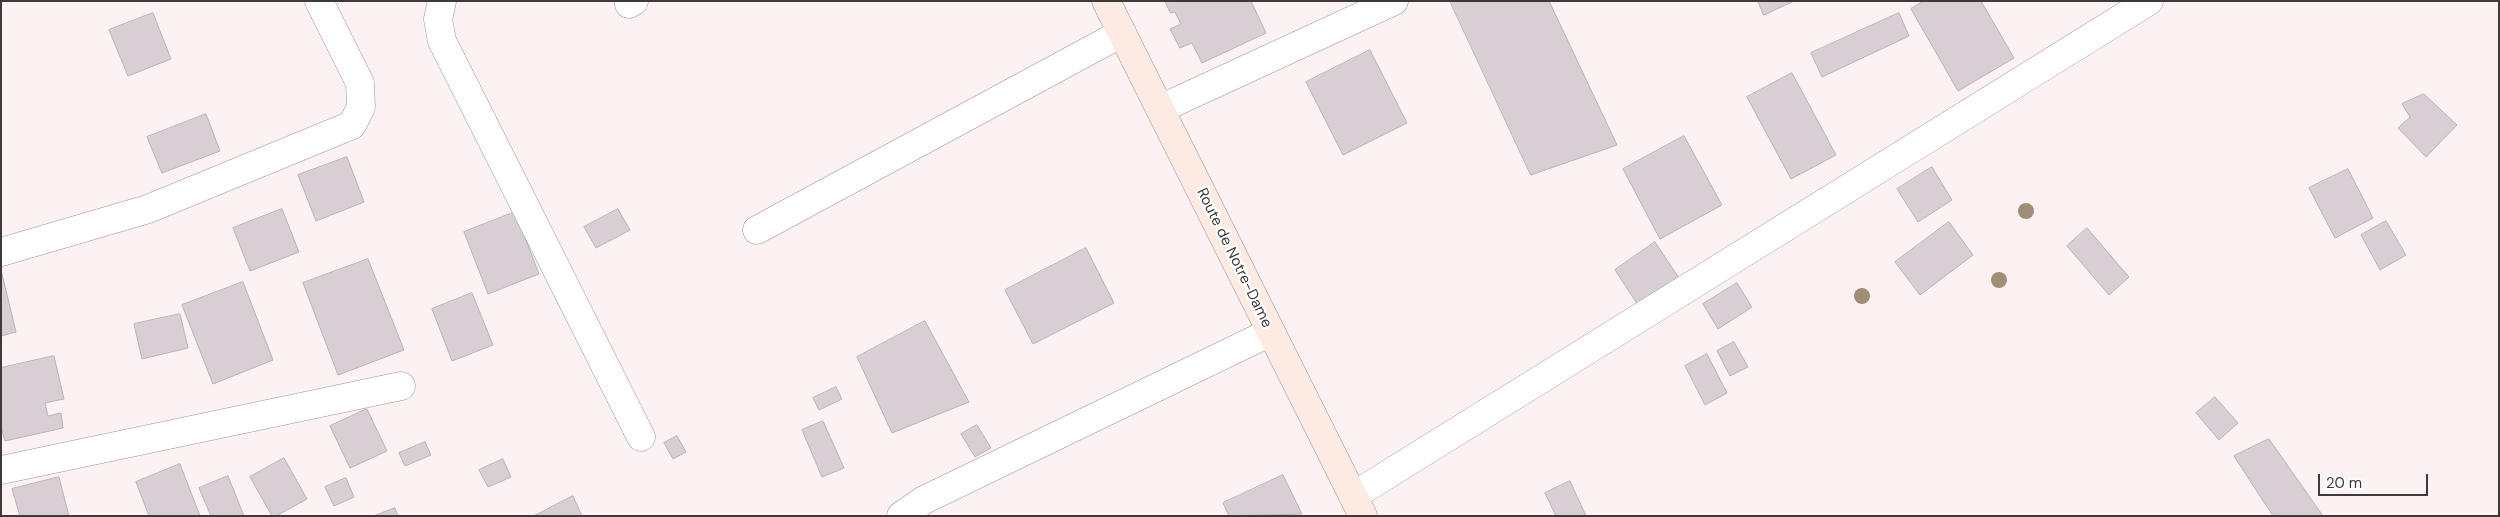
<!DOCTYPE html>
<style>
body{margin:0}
#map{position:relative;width:2500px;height:517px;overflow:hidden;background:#fdf2f3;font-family:"DM Sans",sans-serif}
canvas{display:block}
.frame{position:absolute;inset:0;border:2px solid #3e3a3a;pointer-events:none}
.scale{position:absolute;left:2318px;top:474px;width:110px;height:22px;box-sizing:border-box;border:2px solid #3e3a3a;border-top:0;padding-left:6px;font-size:15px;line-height:18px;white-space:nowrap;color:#3e3a3a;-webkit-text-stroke:4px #fff;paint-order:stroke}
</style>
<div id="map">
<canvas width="2500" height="517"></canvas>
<div class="frame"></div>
<div class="scale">20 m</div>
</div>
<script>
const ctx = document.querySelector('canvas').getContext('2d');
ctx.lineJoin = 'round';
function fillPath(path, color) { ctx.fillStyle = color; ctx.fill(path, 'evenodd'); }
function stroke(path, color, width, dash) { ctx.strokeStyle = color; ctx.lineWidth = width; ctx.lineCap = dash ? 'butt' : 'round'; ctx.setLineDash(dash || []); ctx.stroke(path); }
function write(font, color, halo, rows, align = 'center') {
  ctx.font = font + ' "DM Sans",sans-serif'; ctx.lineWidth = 4.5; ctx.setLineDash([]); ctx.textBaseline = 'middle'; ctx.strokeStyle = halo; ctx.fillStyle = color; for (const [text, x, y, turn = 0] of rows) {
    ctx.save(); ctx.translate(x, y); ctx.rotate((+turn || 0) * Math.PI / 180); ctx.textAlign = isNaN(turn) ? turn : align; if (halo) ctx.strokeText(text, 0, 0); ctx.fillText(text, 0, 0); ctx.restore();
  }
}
const building = new Path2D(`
 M1165,1h86l15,32 -64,30 -10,-20 -12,5 -10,-19 11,-5 -6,-12 -4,1z
 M1450,1h99l68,144 -86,30z
 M1758,1h36l-30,14z
 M1924,1h57l33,57 -56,33 -47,-82z
 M153,13l18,46 -43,17 -19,-46z
 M1899,13l10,23 -87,41 -11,-24z
 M1370,50l37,73 -64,32 -37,-73z
 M1792,73l44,82 -45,24 -44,-82z
 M2424,94l33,31 -31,32 -28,-29 12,-11 -8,-13z
 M206,114l14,37 -58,22 -15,-36z
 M1684,136l38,69 -62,34 -37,-70z
 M347,157l17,45 -48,19 -18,-46z
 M1932,167l20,33 -34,22 -21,-33z
 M2348,169l25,49 -38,20 -26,-50z
 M282,209l17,43 -49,19 -17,-43z
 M618,209l12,21 -34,18 -12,-21z
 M515,212l24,62 -51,20 -24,-62z
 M2386,221l20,34 -26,15 -19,-35z
 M1949,222l24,33 -53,40 -25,-33z
 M2087,228l42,49 -20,18 -42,-49z
 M1655,242l24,36 -41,27 -23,-35z
 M1086,248l28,55 -81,41 -28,-54z
 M368,259l36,91 -66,25 -35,-92z
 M1,270l15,62 -15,4z
 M243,282l30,78 -60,24 -31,-79z
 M1737,283l15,24 -34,22 -15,-25z
 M472,293l21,52 -41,16 -20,-52z
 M180,314l8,34 -46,11 -8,-35z
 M925,321l44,81 -77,31 -35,-76z
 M1734,342l14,25 -18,9 -13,-25z
 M1707,354l20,39 -22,12 -20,-39z
 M54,356l10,43 -19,4 3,13 13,-3 2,15 -58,13 -4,-14v-59z
 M836,387l6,12 -23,11 -6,-12z
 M2215,397l23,26 -19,17 -23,-27z
 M367,409l20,42 -37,17 -20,-42z
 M823,421l21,47 -22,9 -20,-47z
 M977,425l14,23 -16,9 -14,-23z
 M677,436l9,16 -13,7 -9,-16z
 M2269,439l54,77h-50l-39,-60z
 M425,442l6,13 -26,11 -6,-13z
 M284,458l23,41 -31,17h-4l-22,-39z
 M503,459l8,18 -23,10 -9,-17z
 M180,464l20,52h-51l-13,-34z
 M1283,475l19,39 -73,2 -6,-13z
 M228,476l16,40h-33l-12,-28z
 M59,477l10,39h-49l-8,-27z
 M346,478l8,19 -20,9 -9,-19z
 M1570,481l16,35h-30l-11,-23z
 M573,496l9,20h-48z
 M395,508l3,8h-24z`);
fillPath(building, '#d8cfd5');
stroke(building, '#bab2b7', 1);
const street = new Path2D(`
 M442,1l-4,18 4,22 199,396
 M629,4l5,-3
 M1160,109l234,-108
 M757,230l365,-197
 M1,252l147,-43 204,-84 9,-18 -1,-24 -41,-82
 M1,470l400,-84
 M1353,496l796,-495
 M901,516l23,-16 347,-168`);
const secondary = new Path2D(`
 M1106,1l257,515`);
stroke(street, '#9d9394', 29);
stroke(secondary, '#9d9394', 29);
stroke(street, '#fff', 28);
stroke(secondary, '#fdeae2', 28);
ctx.fillStyle = '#a28d77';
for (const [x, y] of [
 [2026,211],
 [1999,280],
 [1862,296]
]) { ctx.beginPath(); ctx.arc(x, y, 8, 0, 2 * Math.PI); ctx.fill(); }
write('15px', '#3e3a3a', '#fff', [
 ["Route de Notre-Dame",1234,258,64]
]);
</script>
